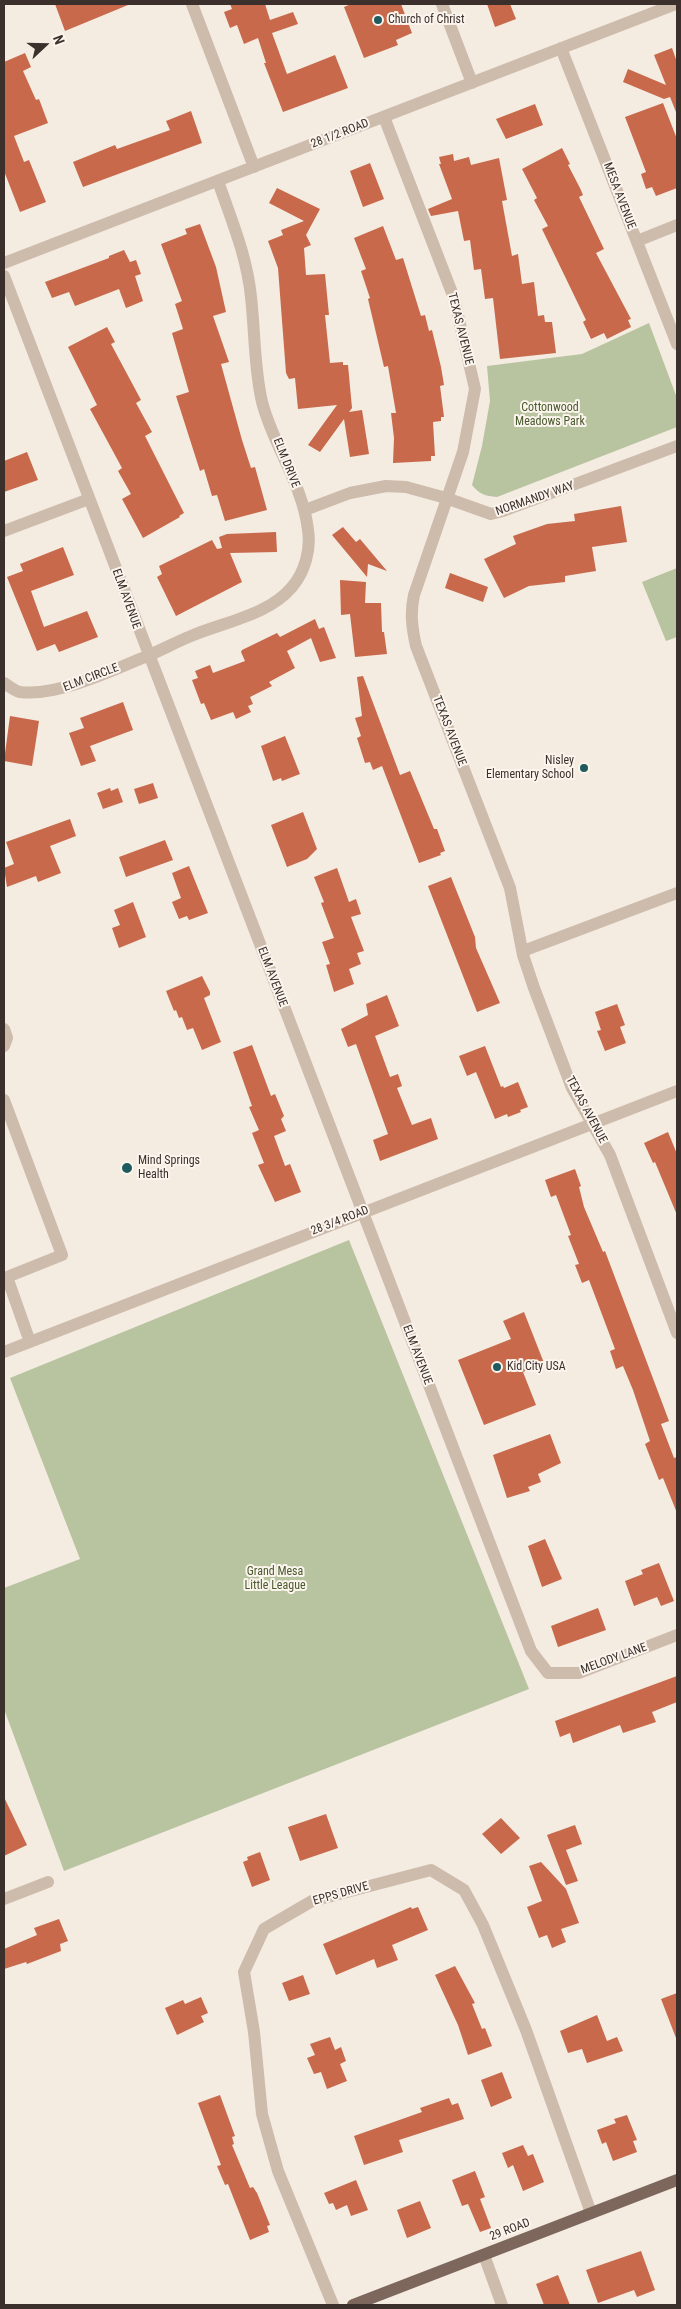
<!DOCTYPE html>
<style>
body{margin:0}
#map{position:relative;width:681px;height:2309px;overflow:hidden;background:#f4ebe1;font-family:"Roboto Condensed",sans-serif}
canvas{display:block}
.frame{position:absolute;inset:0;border:5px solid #3b302b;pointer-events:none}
.north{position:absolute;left:20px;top:20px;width:50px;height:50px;-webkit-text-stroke:4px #fbf5ee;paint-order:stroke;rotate:69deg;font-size:14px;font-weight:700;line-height:20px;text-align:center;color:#3b302b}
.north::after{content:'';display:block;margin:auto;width:18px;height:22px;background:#3b302b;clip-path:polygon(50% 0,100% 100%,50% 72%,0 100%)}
</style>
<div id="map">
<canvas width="681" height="2309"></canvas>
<div class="frame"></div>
<div class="north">N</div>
</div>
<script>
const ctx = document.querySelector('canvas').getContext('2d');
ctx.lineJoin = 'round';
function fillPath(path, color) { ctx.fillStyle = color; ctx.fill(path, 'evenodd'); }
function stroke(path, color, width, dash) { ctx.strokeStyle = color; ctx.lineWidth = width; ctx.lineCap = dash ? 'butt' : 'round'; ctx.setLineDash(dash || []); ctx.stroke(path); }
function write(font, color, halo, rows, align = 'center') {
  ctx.font = font + ' "Roboto Condensed",sans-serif'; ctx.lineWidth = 4; ctx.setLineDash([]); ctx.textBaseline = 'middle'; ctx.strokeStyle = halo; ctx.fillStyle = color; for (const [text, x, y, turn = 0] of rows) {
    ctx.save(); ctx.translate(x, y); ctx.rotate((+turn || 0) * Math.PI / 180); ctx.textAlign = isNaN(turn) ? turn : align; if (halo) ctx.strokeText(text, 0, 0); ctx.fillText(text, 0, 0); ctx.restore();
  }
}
fillPath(new Path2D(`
 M649,323l28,75v29l-180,70c-12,-1 -18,-3 -25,-12l10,-39 8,-45 -3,-35 95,-12z
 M677,568v69l-11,4 -24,-59z
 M349,1240l180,449 -465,182 -60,-162v-121l76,-29 -70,-181z`), '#b8c4a0');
fillPath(new Path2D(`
 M55,4h73v1l-63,26z
 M230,4h35l5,16 23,-8 5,12 -26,9 15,41 48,-19 13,33 -65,24 -19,-49h2l-8,-25 -14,6 -7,-19 -7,3 -6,-16 8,-3z
 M351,4h50l11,29 -16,7 2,5 -34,13 -20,-51z
 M487,4h23l6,15 -21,8z
 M672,48l5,14 -1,50 -6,-15 -6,2 -41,-17 5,-13 38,16 -12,-30z
 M25,53l6,14 -8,4 13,29 3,-1 9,24 -34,13 10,26 5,-2 17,42 -26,10 -16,-41v-109z
 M663,103l14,36v49l-21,8 -4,-9 -6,2 -5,-15 5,-2 -21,-55z
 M535,104l8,21 -37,14 -10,-20z
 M191,111l11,32 -119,44 -10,-25 42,-17 2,4 53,-19 -4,-9z
 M562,148l8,16 -2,1 12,23 3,7 -4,2 25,52 -8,4 35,66 -3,1 3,7 -24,12 -3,-6 -13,6 -8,-17 3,-2 -44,-91 6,-3 -14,-26 3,-2 -15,-29z
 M453,154l1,7 15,-4 2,8 28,-7 8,42 -5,1 10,55 6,-2 4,30 12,-2 4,34 6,-1 1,7h7l4,31 -56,6 -7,-61 -8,1 -4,-30 -7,1 -4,-30 -6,1 -6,-30 -27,5 -3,-7 24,-10 -13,-35h2l-2,-7z
 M370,163l14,36 -21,8 -13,-36z
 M277,188l43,21 -14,26 5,10 -7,3 2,27 19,-1 4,41h-4l5,48 13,-1v3h5l4,43 -3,4 13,-2 7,44 -19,3 -6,-38 -24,33 -12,-7 29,-40 -39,4 -3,-31 -6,1 -3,-6 -8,-105 -10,-27 15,-6 -2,-5 23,-9 -35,-18z
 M200,224l16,43 10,45 -13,4 16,46 -8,2 21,76 9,28 4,-1 12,43 -42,11 -8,-26 -5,1 -8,-27 -4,2 -24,-75 13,-4 -17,-59 11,-4 -8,-25 7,-3 -21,-57 26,-10 -2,-5z
 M383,226l13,34 7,-2 18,58 4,-1 4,16 3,-1 9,37 3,18 -4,1 4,31h-3v4l-8,1 2,34h-4v5l-38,2 1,-25 -3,-25h5l-8,-47 -4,1 -16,-68 2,-1 -9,-27 5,-2 -12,-31z
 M124,250l6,12 6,-2 5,14 -6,2 8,25 -17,7 -7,-19 -44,17 -6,-14 -17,6 -7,-16 64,-24v-2z
 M107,327l8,15 -4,2 30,56 -5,3 16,29 -7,4 39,77 -5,3 1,1 -37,21 -21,-39 9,-5 -13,-23 4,-3 -32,-59 7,-4 -29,-58z
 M27,452l11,28 -34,12v-31z
 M621,506l6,36 -35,5 4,24 -31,5v6l-36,4 -25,12 -20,-39 32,-15 -3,-8 34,-12 28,-3 -1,-7z
 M343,527l13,15 4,-3 27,32 -19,-7 -1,13 -35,-42z
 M276,532l1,20 -47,1 12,29 -66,34 -19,-39 5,-3 -3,-8 53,-26 5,9 5,-1 -3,-11 8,-3z
 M63,547l11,28 -43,16 13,36 43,-16 11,26 -39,15 -4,-8 -18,7 -30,-74 16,-6 -3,-7z
 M450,573l38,14 -5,15 -38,-14z
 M340,580l26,2 -1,21h16l1,29h2l3,22 -32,3 -5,-43 -9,1z
 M315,619l4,10 5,-2 12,31 -16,4 -9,-24 -24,13 8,17 -26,14 3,4 -22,11 3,7 -5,2 3,6 -15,7 -3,-7 -22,8 -7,-17 -3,1 -9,-24 6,-2 -3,-7 15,-6 3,8 32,-12 -4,-9 1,-2 35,-17 3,4z
 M363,676l37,99 10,-4 24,58h3l8,22 -5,2 1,2 -22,8 -37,-97 -9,4 -3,-8 -5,1 -8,-25 4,-2 -6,-18 7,-2 -5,-39z
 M123,702l10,28 -43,16 6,15 -15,5 -12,-33 15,-5 -4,-10z
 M10,716l29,5 -7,45 -28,-5z
 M285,736l15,38 -18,7 -1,-3 -8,3 -12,-35z
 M153,783l5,15 -19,6 -5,-15z
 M110,788l1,3 7,-3 5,14 -20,7 -6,-16z
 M303,812l14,37 -10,10 -20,8 -16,-42z
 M70,819l6,17 -26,10 11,27 -23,9 -2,-6 -29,11 -3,-19 10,-4 -8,-22z
 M165,840l8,20 -47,17 -7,-20z
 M189,866l19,47 -19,7 -2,-4 -8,3 -7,-17 9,-4 -9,-25z
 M337,868l12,34 7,-3 5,15 -10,3 13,34 -7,2 4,11 -12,5 5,15 -20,8 -8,-27 4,-1 -8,-22 12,-4 -13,-35 3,-1 -10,-25z
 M451,877l24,60 1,11 24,55 -23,9 -49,-126z
 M133,902l13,35 -27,11 -7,-20 8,-3 -6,-15z
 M202,976l8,16v3l-6,3 17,44 -19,8 -9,-22 -6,2 -5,-13 -3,1 -3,-8 -2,1 -8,-20z
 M387,995l12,31 -24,10 15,41 8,-3 4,12 -5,2 15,37 19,-7 7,21 -58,22 -7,-21 15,-6 -32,-90 -8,3 -7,-18 27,-14 -2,-11z
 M617,1004l8,21 -5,2 6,16 -21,8 -8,-20 4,-1 -6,-18z
 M252,1045l19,51 4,-2 9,22 -3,3 5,12 -12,5 11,30 5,-2 11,28 -26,10 -17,-37 6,-2 -12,-30 7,-3 -10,-23 3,-1 -19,-54z
 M485,1046l16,41 2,-1 1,2 14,-6 10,25 -8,3 1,2 -13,5 -1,-3 -12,5 -19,-47 -9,4 -8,-20z
 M668,1132l9,22v61l-22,-53 -2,1 -9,-20z
 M575,1169l6,17 -2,1 5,20 19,45 2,-1 64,170 -8,3 13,34 3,-1v56l-14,-35 -4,2 -14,-36 5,-3 -17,-51 -10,-24 -7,3 -6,-18 5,-2 -26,-69 -7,3 -7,-18 4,-1 -11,-28 3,-1 -15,-40 -5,2 -6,-17z
 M524,1312l20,51 -21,9 13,33 -52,20 -26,-65 53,-21 -8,-18z
 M550,1434l11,29 -23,11 3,8 -13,5 2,4 -23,7 -14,-43z
 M545,1539l17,40 -20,8 -14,-41z
 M659,1563l15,38 -13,5 -4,-9 -23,9 -9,-25 18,-7 -2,-4z
 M598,1608l8,22 -48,17 -7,-21z
 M677,1676v26l-25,10 4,10 -33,11 -3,-8 -47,18 -3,-10 -10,4 -5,-16z
 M4,1797l23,48 -23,11z
 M326,1814l12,34 -38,13 -12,-34z
 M501,1818l19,20 -19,16 -19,-20z
 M575,1825l7,19 -16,6 12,31 -12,4 -19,-50z
 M260,1852l10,28 -18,7 -9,-25 5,-2 -1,-3z
 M541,1862l25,27 13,34 -18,6 5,13 -14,6 -5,-13 -8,3 -12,-31 15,-6 -13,-35z
 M411,1907l1,2 6,-2 10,23 -36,15 6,15 -21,8 -3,-9 -38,16 -13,-31z
 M59,1919l9,22 -8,3 1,7 -34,13 -1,-2 -22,7v-20l33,-14 -3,-7z
 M455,1966l20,37 -3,1 10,25 3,-1 7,18 -24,9 -10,-30 -23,-50z
 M303,1975l7,19 -21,7 -7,-18z
 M677,1993v45h-1l-15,-39z
 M201,1997l7,16 -7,3 3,6 -27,13 -12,-27 18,-8 2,4z
 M597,2015l10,26 10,-4 6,14 -36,12 -5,-14 -14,4 -8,-22z
 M330,2037l5,13 6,-3 5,14 -6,3 7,17 -20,8 -6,-17 -7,2 -7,-16 8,-3 -5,-11z
 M502,2072l10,26 -21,9 -10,-27z
 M220,2095l15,41 -3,1 2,7 -2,1 18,43 3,-1 4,6 13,32 -3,1 2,6 -19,8 -22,-56 -3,1 -8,-19 4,-1 -23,-62z
 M449,2098l3,7 6,-2 6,16 -65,21 4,12 -39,13 -10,-29 68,-24 -2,-4z
 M627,2115l10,25 -4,1 4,11 -24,9 -7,-19 -4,2 -5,-14 19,-7 -2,-4z
 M523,2145l5,11 5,-2 11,28 -21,9 -10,-26 -5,3 -6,-15z
 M475,2171l10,26 -5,2 11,29 -11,4 -12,-28 -6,2 -10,-26z
 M356,2180l12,30 -17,6 -4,-11 -11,5 -3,-7 -4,1 -5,-11z
 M420,2201l11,27 -24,10 -10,-28z
 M641,2251l14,39 -18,7 -3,-7 -36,13 -12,-33z
 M558,2275l12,30h-26l-8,-21z`), '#c8694b');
stroke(new Path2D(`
 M192,4l62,163
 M442,4l30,79
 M561,48l116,296
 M384,117l70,181 21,91 -12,63 -49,143c-4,18 -2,33 2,51l94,242 13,67 11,33 38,100 38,67 67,178
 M637,241l40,-16
 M4,263l672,-259
 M4,276l527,1375 17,22h31l98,-38
 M305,510l45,-17 36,-7 20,1 40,11 45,16 12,-3 174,-65
 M4,531l85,-32
 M4,683c5,3 11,8 16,9 36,5 94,-22 127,-36 15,-6 29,-14 44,-20 33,-14 78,-21 101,-49 13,-15 19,-38 16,-57 -5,-45 -35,-85 -46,-128 -8,-34 -7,-70 -11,-105 -4,-41 -20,-78 -33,-116
 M523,951l154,-58
 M4,1029l3,9 -3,8
 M4,1100l58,155 -55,22 23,65
 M4,1352l673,-261
 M4,1899l44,-17
 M484,2255l18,50
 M333,2305l-55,-134 -16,-57 -8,-82 -10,-60 20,-43 48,-28 119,-31 33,20 19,35 43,105 65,183`), '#cdbbac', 12);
stroke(new Path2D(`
 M353,2305l324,-125`), '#7d675c', 12);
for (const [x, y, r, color] of [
 [378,20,5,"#1f5a5e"],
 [584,768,5,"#1f5a5e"],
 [127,1168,6,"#1f5a5e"],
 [497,1367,5,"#1f5a5e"]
]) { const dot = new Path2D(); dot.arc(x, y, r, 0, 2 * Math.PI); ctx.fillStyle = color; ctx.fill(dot); stroke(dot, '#fbf5ee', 2); }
write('12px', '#3b302b', '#fbf5ee', [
 ["Church of Christ",388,20],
 ["Nisley",574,761,"right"],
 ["Elementary School",574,775,"right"],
 ["Mind Springs",138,1161],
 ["Health",138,1175],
 ["Kid City USA",507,1367]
], 'left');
write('12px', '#3b302b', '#fbf5ee', [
 ["28 1/2 ROAD",340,134,-21],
 ["MESA AVENUE",619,196,69],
 ["TEXAS AVENUE",460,329,76],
 ["ELM DRIVE",286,463,68],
 ["NORMANDY WAY",535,499,-19],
 ["ELM AVENUE",126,599,70],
 ["ELM CIRCLE",91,678,-21],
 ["TEXAS AVENUE",449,731,69],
 ["ELM AVENUE",272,977,69],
 ["TEXAS AVENUE",586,1110,62],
 ["28 3/4 ROAD",340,1221,-21],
 ["ELM AVENUE",417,1355,69],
 ["MELODY LANE",614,1659,-20],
 ["EPPS DRIVE",341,1894,-16],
 ["29 ROAD",510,2230,-21]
]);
write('12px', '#4a5a2e', '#fbf5ee', [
 ["Cottonwood",550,408],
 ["Meadows Park",550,422],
 ["Grand Mesa",275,1572],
 ["Little League",275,1586]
]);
</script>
